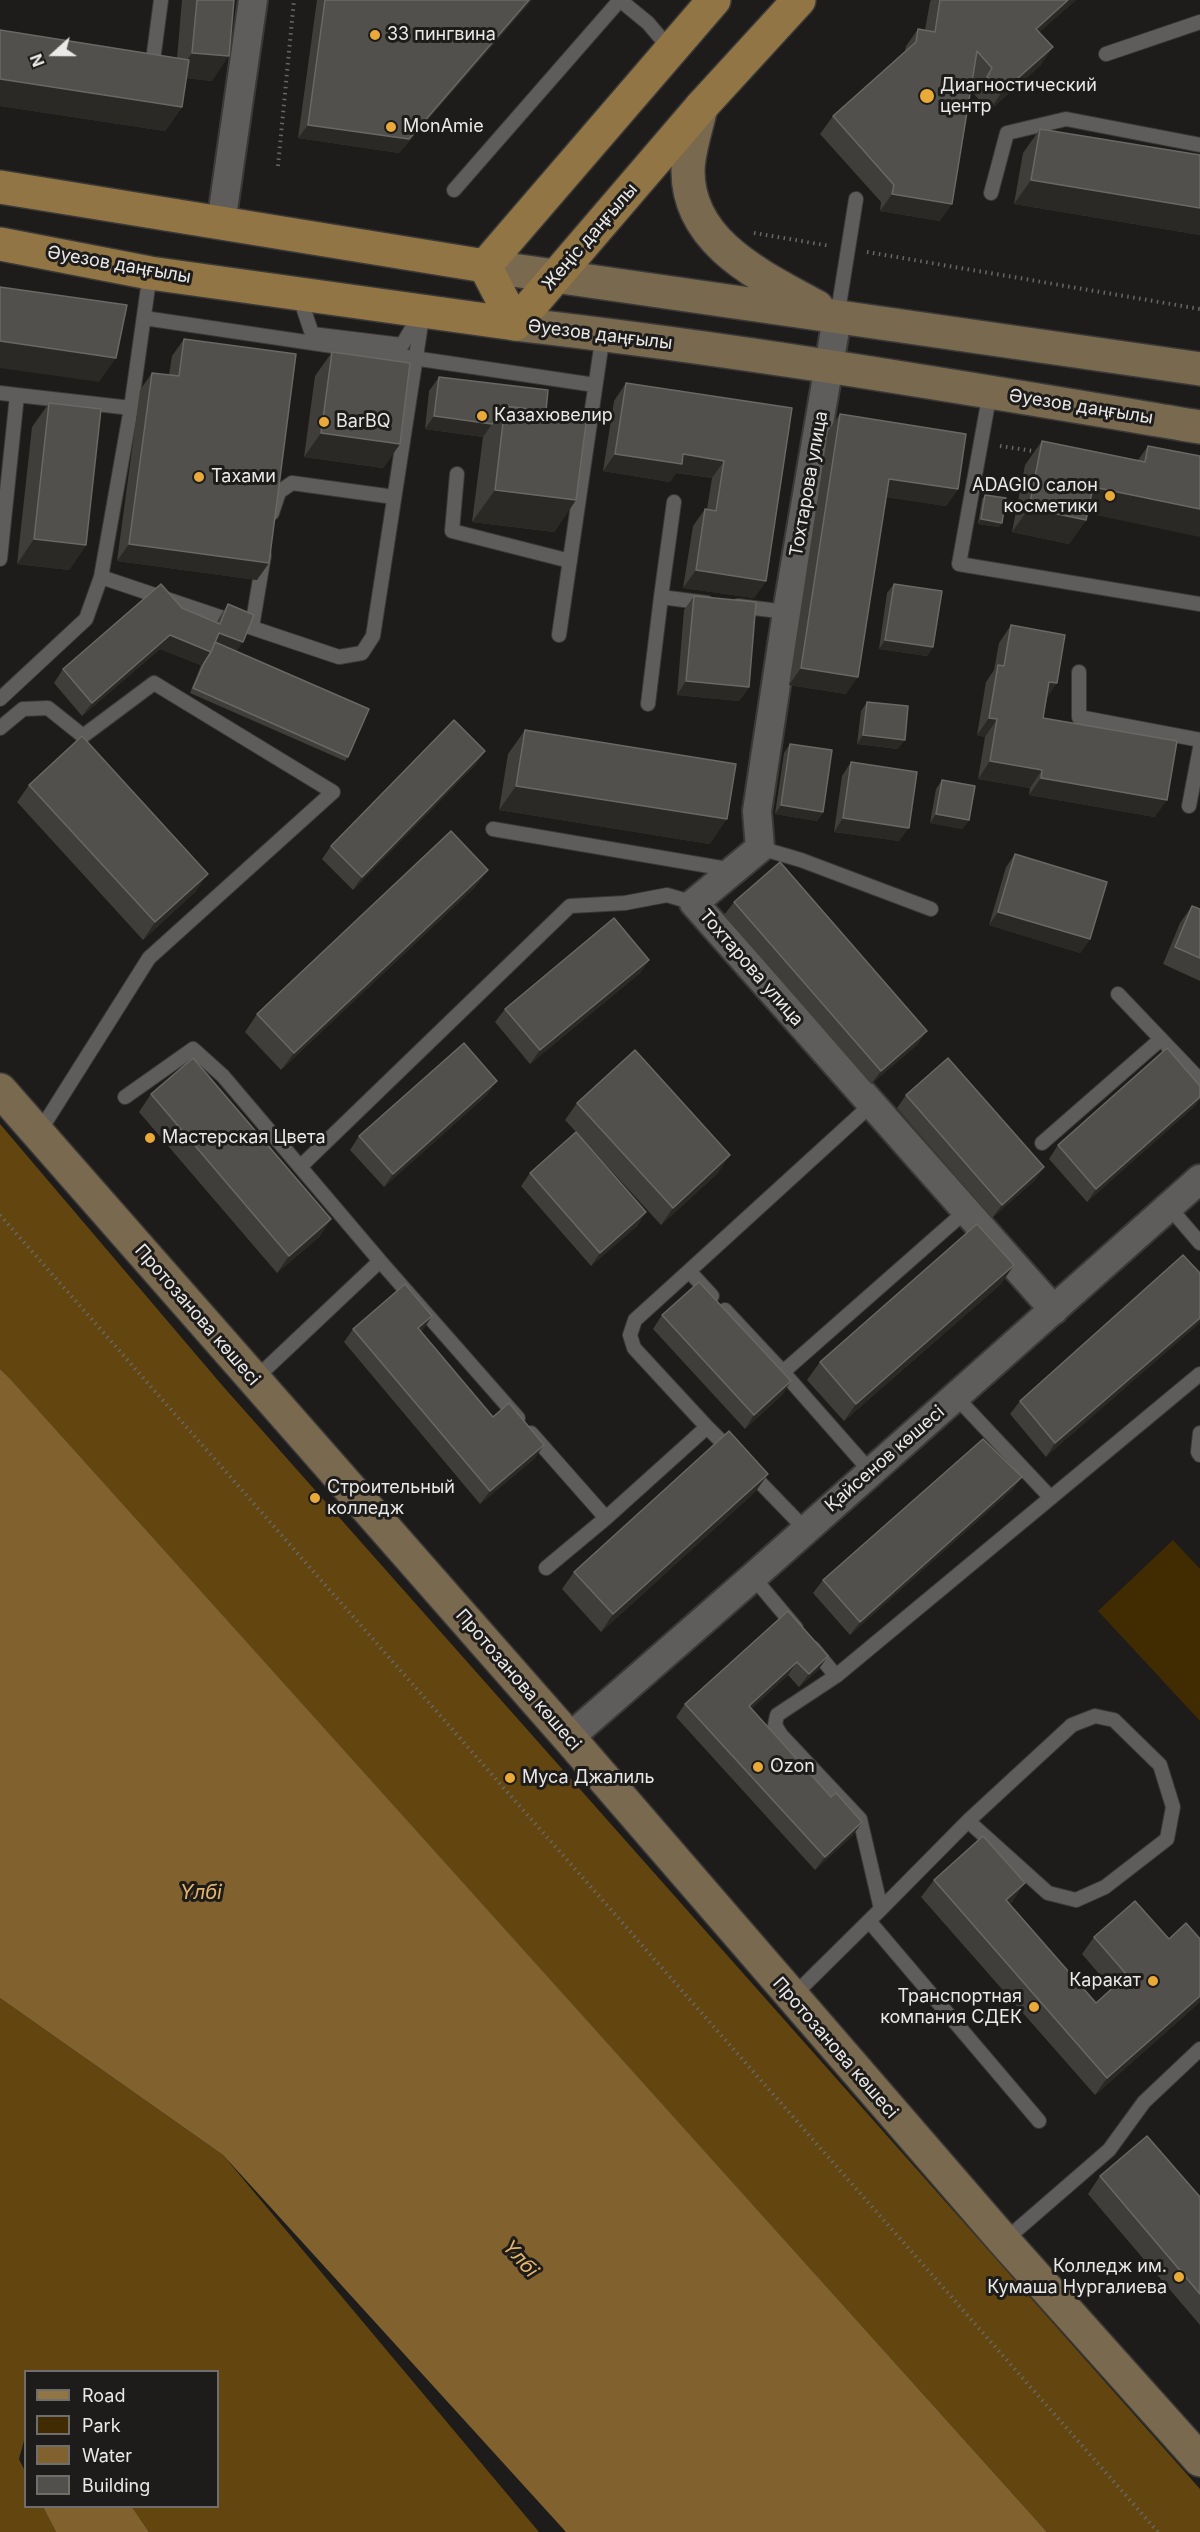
<!DOCTYPE html>
<meta charset="utf-8">
<style>
body{margin:0}
#map{position:relative;width:1200px;height:2532px;overflow:hidden;background:#1d1c1a;font-family:Inter,sans-serif}
canvas{display:block}
.legend{position:absolute;left:24px;top:2370px;width:195px;height:138px;box-sizing:border-box;background:#1d1c1a;border:2px solid #6f6e6c;margin:0;padding:8px 10px;list-style:none;font-size:18px;color:#eae9e7}
.legend li{display:flex;align-items:center;gap:12px;height:30px}
.legend b{width:30px;border:2px solid #6f6e6c}
.north{position:absolute;left:24px;top:24px;width:60px;height:60px;-webkit-text-stroke:4px #1d1c1a;paint-order:stroke;rotate:249deg;font-size:16px;font-weight:700;line-height:24px;text-align:center;color:#eae9e7}
.north::after{content:'';display:block;margin:auto;width:21px;height:27px;background:#eae9e7;clip-path:polygon(50% 0,100% 100%,50% 72%,0 100%)}
</style>
<div id="map">
<canvas width="1200" height="2532"></canvas>
<ul class="legend">
<li><b style="height:8px;background:#927544"></b>Road</li>
<li><b style="height:16px;background:#412b01"></b>Park</li>
<li><b style="height:16px;background:#81622f"></b>Water</li>
<li><b style="height:16px;background:#51504d"></b>Building</li>
</ul>
<div class="north">N</div>
</div>
<script>
const ctx = document.querySelector('canvas').getContext('2d');
ctx.lineJoin = 'round';
function fillPath(path, color) { ctx.fillStyle = color; ctx.fill(path, 'evenodd'); }
function stroke(path, color, width, dash) { ctx.strokeStyle = color; ctx.lineWidth = width; ctx.lineCap = dash ? 'butt' : 'round'; ctx.setLineDash(dash || []); ctx.stroke(path); }
function write(font, color, halo, rows, align = 'center') {
  ctx.font = font + ' Inter,sans-serif'; ctx.lineWidth = 6; ctx.setLineDash([]); ctx.textBaseline = 'middle'; ctx.strokeStyle = halo; ctx.fillStyle = color; for (const [text, x, y, turn = 0] of rows) {
    ctx.save(); ctx.translate(x, y); ctx.rotate((+turn || 0) * Math.PI / 180); ctx.textAlign = isNaN(turn) ? turn : align; if (halo) ctx.strokeText(text, 0, 0); ctx.fillText(text, 0, 0); ctx.restore();
  }
}
fillPath(new Path2D(`
 M1173,1540l27,29v152l-102,-110z`), '#412b01');
fillPath(new Path2D(`
 M0,1124l221,260 979,1105v43h-153l-1047,-1163z
 M0,1998l223,157 316,377h-390l-17,-25 86,-1v-134h-192l-1,65 -6,22 6,12 1,35 17,1 13,25h-56z`), '#63450f');
fillPath(new Path2D(`
 M0,1369l10,10 1037,1153h-481l-343,-377 -223,-157z
 M43,2507h89l17,25h-93z`), '#81622f');
const service = new Path2D(`
 M1106,54l94,-32
 M150,67l2,1 9,-68
 M454,190l166,-190 28,23 22,26
 M991,193l16,-60 59,-14 134,26
 M299,295l13,39 90,11 16,-27
 M144,318l451,67
 M837,318l19,-119
 M990,392l-31,172 241,40
 M0,393l17,2 -17,164
 M17,395l114,13
 M457,474l-5,57 118,30
 M674,502l-13,95 46,6
 M272,513l7,-21 13,-9 102,14
 M101,577l238,80 23,-4 11,-17 50,-325
 M738,606l49,6
 M252,627l12,-72
 M559,635l44,-301
 M1079,672v45l121,23
 M0,699l86,-80 15,-42 30,-169 19,-135
 M648,704l13,-107
 M0,728l23,-19 25,-1 35,28 71,-53 179,109 -184,166 -111,176
 M1189,806l11,-58
 M493,829l240,41
 M760,848l41,12 130,49
 M1118,994l82,86
 M125,1097l68,-48 30,27 157,185
 M1042,1143l119,-104
 M300,1167l270,-261 55,-3 42,-8 27,8
 M1169,1207l31,36
 M689,1271l-54,49 -5,15 4,13 73,79
 M712,1296l-23,-25 183,-167
 M725,1310l58,62
 M254,1380l126,-119 138,157
 M956,1397l95,101
 M531,1433l75,85 101,-91 26,26
 M1200,1433l-2,19 2,3
 M750,1472l55,57
 M871,1472l-88,-100 184,-162
 M546,1568l60,-50
 M753,1577l43,51
 M836,1676l364,-302
 M881,1909l87,-88 104,-96 23,-9 19,4 46,45 13,42 -6,32 -62,48 -29,13 -28,-7 -80,-72
 M869,1921l170,200
 M792,1997l89,-88 -21,-90 -79,-84 -6,-10 2,-10 59,-39 -23,-28
 M1004,2241l105,-91 35,-48 56,-53`);
const minor = new Path2D(`
 M221,224l32,-224
 M837,318l-50,294 -30,199 3,37 -66,55 360,407
 M569,1738l184,-161 447,-398`);
const secondary = new Path2D(`
 M701,107c-4,20 -13,44 -13,64 0,73 75,106 129,136
 M485,266l715,103
 M515,324c230,26 457,65 685,103
 M0,1090l569,648 435,503 196,219`);
const primary = new Path2D(`
 M0,187l485,79
 M0,244l150,29 365,51
 M515,324l186,-217 98,-107
 M515,324l-30,-58 229,-266`);
stroke(service, '#3a3937', 16);
stroke(minor, '#3a3937', 32);
stroke(secondary, '#3a3937', 36);
stroke(primary, '#3a3937', 36);
stroke(new Path2D(`
 M278,166l16,-166
 M754,233l76,13
 M867,252l333,57
 M1000,446l40,6
 M0,1215l1158,1317`), '#686765', 4, [1.5, 4.5]);
stroke(service, '#5f5d5b', 14);
stroke(minor, '#5f5d5b', 28);
stroke(secondary, '#78694f', 33);
stroke(primary, '#927544', 33);
fillPath(new Path2D(`
 M182,0h52l-22,81 -26,-3 -4,29 -17,24 -165,-25v-76l177,28z
 M317,0h215l-133,153 -101,-15z
 M931,0h145l-37,32 2,33 -52,46 -15,-17 6,-8 -7,-9 -33,144 -60,-10 1,-9 -61,-68 13,-18 72,-65 1,-5 12,-17 7,1 5,-28z
 M1040,129l160,26v80l-186,-31 9,-51z
 M184,339l73,241 -140,-19 23,-171 12,-17 17,2 3,-19z
 M332,352l68,92 -17,24 -79,-11 11,-81z
 M439,377l107,34 30,89 -22,32 -82,-10 11,-85 -58,-8 4,-38z
 M626,383l166,25 -26,173 -12,17 -71,-10 10,-62 12,-17h2l5,-31 -36,-5 -6,9 -67,-11 11,-70z
 M49,403l37,142 -17,25 -52,-6 15,-137z
 M840,414l118,75 -12,17 -60,-9 -40,197 -57,-9 39,-254z
 M1042,441l96,19 10,-14 52,10 -112,57 -2,7 -17,24 -57,-12 13,-67z
 M985,495l17,28 -3,4 -21,-3 4,-25z
 M894,584l39,63 -6,9 -48,-7 8,-56z
 M694,596l55,91 -10,14 -62,-6 7,-85z
 M228,604l8,48 112,105 -3,4 -155,-68 11,-28 -41,-16 -78,67 -28,-33 9,-14 119,-61 35,14 2,-4z
 M1011,625l36,73 -4,20 112,99 -126,-22 1,-7 -52,-9 7,-42 -8,-2 9,-53 8,-12 5,-27z
 M867,702l31,47 -41,-5 4,-33z
 M525,730l185,114 -211,-34 9,-56z
 M790,744l33,68 -6,9 -42,-7 9,-61z
 M485,751l-9,13 -123,126 -31,-31 9,-13z
 M851,762l48,79 -65,-9 8,-56z
 M942,780l27,40 -7,9 -32,-6 6,-34z
 M29,785l167,106 -53,49 -126,-138z
 M1015,854l75,85 -10,14 -91,-28 17,-58z
 M488,870l-13,17 -194,183 -36,-38 12,-18z
 M734,902l184,142 -47,40 -147,-169z
 M1192,906l8,3v72l-37,-17 17,-41z
 M649,960l-9,13 -110,91 -35,-42 10,-13z
 M151,1094l180,125 -12,18 -42,36 -138,-161z
 M488,1094l-104,93 -34,-37 9,-14z
 M906,1095l138,72 -9,13 -43,38 -95,-110z
 M577,1103l141,70 -57,52 -96,-105z
 M1196,1105l-109,97 -38,-43 9,-14z
 M530,1173l116,39 -9,14 -46,40 -70,-80z
 M1200,1273l-154,184 -36,-43 10,-13z
 M1002,1283l-158,138 -37,-41 13,-18z
 M662,1315l129,66 -9,14 -37,34 -92,-100z
 M432,1316l-11,16 72,85 42,41 -55,46 -136,-162 9,-13z
 M1022,1477l-10,13 -162,145 -37,-42 10,-13z
 M756,1491l-155,141 -39,-43 12,-17z
 M788,1611l31,58 -20,18 -11,-12 -37,34 80,88 31,25 -9,13 -38,35 -139,-153 9,-13z
 M934,1880l79,21 -4,3 87,99 16,-14 -30,-35 12,-17 106,65 -105,93 -174,-198z
 M1100,2176l100,21v128l-112,-131z`), '#3f3e3b');
fillPath(new Path2D(`
 M529,0h3l-133,153 -101,-15 10,-13z
 M1068,0h8l-52,46 12,-17z
 M1053,47l-12,18 -52,46 12,-18z
 M192,53l37,3 -17,25 -37,-4z
 M0,79l182,28 -17,24 -165,-25z
 M1031,180l169,28v27l-186,-31z
 M892,194l60,10 -12,17 -60,-10z
 M0,341l116,17 -17,24 -99,-14z
 M434,416l58,8 -9,13 -58,-8z
 M321,433l79,11 -17,24 -79,-11z
 M615,454h68l41,7 -12,17 -36,-5 -6,9 -67,-11z
 M889,479l69,10 -12,17 -69,-10z
 M1093,487l107,22v28l-124,-26z
 M495,490l81,10 -22,32 -82,-10z
 M1029,508l57,12 -17,24 -57,-12z
 M981,519l21,4 -3,4 -21,-3z
 M34,539l52,6 -17,25 -52,-6z
 M129,544l140,19 -12,17 -140,-19z
 M696,570l70,11 -12,17 -71,-10z
 M219,633l24,9 -9,13 -23,-9z
 M170,635l41,17 -9,13 -42,-16 -78,67 10,-13z
 M885,640l48,7 -6,9 -48,-7z
 M801,668l57,9 -12,17 -57,-9z
 M686,681l63,6 -10,14 -62,-6z
 M1049,682l8,1 -12,18z
 M989,718l8,1 -12,18 -8,-2z
 M863,735l42,5 -7,9 -41,-5z
 M485,751l-9,13 -123,126 9,-13z
 M990,761l52,9 -12,18 -52,-9z
 M1041,778l126,22 -12,17 -126,-22z
 M516,786l211,33 -17,25 -211,-34z
 M781,805l42,7 -6,9 -42,-7z
 M936,814l33,6 -7,9 -32,-6z
 M843,818l66,10 -10,13 -65,-9z
 M488,870l-13,17 -194,183 13,-17z
 M208,874l-12,17 -53,49 12,-18z
 M998,912l92,27 -10,14 -91,-28z
 M649,960l-9,13 -110,91 10,-14z
 M927,1031l-9,13 -47,40 10,-13z
 M497,1081l-9,13 -104,93 9,-13z
 M1200,1097v3l-4,5 -109,97 9,-13z
 M730,1155l-12,18 -57,52 12,-17z
 M1044,1167l-9,13 -43,38 10,-13z
 M646,1212l-9,14 -46,40 9,-13z
 M331,1219l-12,18 -42,36 12,-17z
 M1014,1265l-12,18 -158,138 12,-17z
 M432,1316l-9,14 -14,12 9,-14z
 M1200,1318v5l-154,134 9,-14z
 M791,1381l-9,14 -37,34 9,-14z
 M544,1445l-9,13 -55,46 10,-13z
 M768,1474l-12,17 -155,141 12,-18z
 M1022,1477l-10,13 -162,145 10,-13z
 M828,1656l-9,13 -20,18 10,-13z
 M797,1662l-9,13 -48,44 9,-13z
 M862,1822l-9,13 -38,35 10,-13z
 M1025,1883l-12,18 -19,16 12,-17z
 M1200,1996v6l-105,93 12,-17z`), '#2a2926');
const building = new Path2D(`
 M197,0h37l-5,56 -37,-3z
 M325,0h204l-120,139 -101,-14z
 M940,0h128l-32,29 17,18 -52,46 -14,-16 5,-9 -15,-17 -25,153 -60,-10 2,-9 -61,-69 83,-74 2,-13 17,3z
 M0,30l189,30 -7,47 -182,-28z
 M1040,129l160,26v53l-169,-28z
 M0,287l127,18 -11,53 -116,-17z
 M184,339l112,15 -27,209 -140,-19 23,-171 27,3z
 M332,352l78,11 -10,81 -79,-11z
 M439,377l109,13 -2,21 -41,-5 -13,18 -58,-8z
 M626,383l166,25 -26,173 -70,-11 9,-61 11,2 8,-50 -41,-7 -1,10 -67,-10z
 M49,403l52,6 -15,136 -52,-6z
 M505,406l82,10 -11,84 -81,-10z
 M840,414l126,20 -8,55 -69,-10 -31,198 -57,-9z
 M1042,441l103,21 3,-16 52,10v53l-107,-22 -7,33 -57,-12z
 M985,495l21,3 -4,25 -21,-4z
 M161,584l21,24 38,16 8,-20 26,11 -11,27 -24,-9 -8,19 -41,-17 -78,68 -29,-34z
 M894,584l48,7 -9,56 -48,-7z
 M694,596l62,6 -7,85 -63,-6z
 M1011,625l54,10 -8,48 -8,-1 -6,36 134,23 -10,59 -126,-22 1,-8 -52,-9 7,-42 -8,-1 9,-53 6,1z
 M215,642l154,67 -21,48 -155,-69 11,-25 7,-11z
 M867,702l41,4 -3,34 -42,-5z
 M454,720l31,31 -123,126 -31,-31z
 M525,730l211,34 -9,55 -211,-33z
 M82,736l126,138 -53,48 -126,-137z
 M790,744l42,6 -9,62 -42,-7z
 M851,762l66,10 -8,56 -66,-10z
 M942,780l33,6 -6,34 -33,-6z
 M451,831l37,39 -194,183 -37,-39z
 M1015,854l92,28 -17,57 -92,-27z
 M780,862l147,169 -46,40 -147,-169z
 M1192,906l8,3v49l-25,-11z
 M614,918l35,42 -109,90 -35,-41z
 M464,1043l33,38 -104,93 -34,-38z
 M1167,1048l33,38v11l-104,92 -38,-44z
 M635,1050l95,105 -57,53 -96,-105z
 M193,1058l138,161 -42,37 -138,-162z
 M948,1058l96,109 -42,38 -96,-110z
 M576,1132l70,80 -46,41 -70,-80z
 M977,1224l37,41 -158,139 -36,-42z
 M1183,1255l17,18v45l-145,125 -35,-42z
 M699,1282l92,99 -37,34 -92,-100z
 M405,1284l27,32 -14,12 75,89 16,-14 35,42 -54,46 -137,-162z
 M729,1431l39,43 -155,140 -39,-42z
 M983,1439l39,38 -162,145 -37,-42z
 M788,1611l40,45 -19,18 -12,-12 -48,44 82,91 5,-4 26,29 -37,35 -140,-153z
 M983,1836l42,47 -19,17 90,103 31,-28 -33,-38 41,-36 34,38 17,-16 14,16v57l-93,82 -173,-198z
 M1147,2136l53,61v97l-100,-118z`);
fillPath(building, '#51504d');
stroke(building, '#696866', 1.5);
for (const [x, y, r, color] of [
 [375,35,6,"#eaaa39"],
 [927,96,8,"#eaaa39"],
 [391,127,6,"#eaaa39"],
 [482,416,6,"#eaaa39"],
 [324,422,6,"#eaaa39"],
 [199,477,6,"#eaaa39"],
 [1110,496,6,"#eaaa39"],
 [150,1138,6,"#eaaa39"],
 [315,1498,6,"#eaaa39"],
 [758,1767,6,"#eaaa39"],
 [510,1778,6,"#eaaa39"],
 [1153,1981,6,"#eaaa39"],
 [1034,2007,6,"#eaaa39"],
 [1179,2277,6,"#eaaa39"]
]) { const dot = new Path2D(); dot.arc(x, y, r, 0, 2 * Math.PI); ctx.fillStyle = color; ctx.fill(dot); stroke(dot, '#1d1c1a', 2); }
write('18px', '#eae9e7', '#1d1c1a', [
 ["33 пингвина",387,35],
 ["Диагностический",940,86],
 ["центр",940,107],
 ["MonAmie",403,127],
 ["Казахювелир",494,416],
 ["BarBQ",336,422],
 ["Тахами",211,477],
 ["ADAGIO салон",1098,486,"right"],
 ["косметики",1098,507,"right"],
 ["Мастерская Цвета",162,1138],
 ["Строительный",327,1488],
 ["колледж",327,1509],
 ["Ozon",770,1767],
 ["Муса Джалиль",522,1778],
 ["Каракат",1141,1981,"right"],
 ["Транспортная",1022,1997,"right"],
 ["компания СДЕК",1022,2018,"right"],
 ["Колледж им.",1167,2267,"right"],
 ["Кумаша Нургалиева",1167,2288,"right"]
], 'left');
write('18px', '#eae9e7', '#1d1c1a', [
 ["Жеңіс даңғылы",590,237,-49],
 ["Әуезов даңғылы",119,265,10],
 ["Әуезов даңғылы",600,335,7],
 ["Әуезов даңғылы",1081,407,9],
 ["Тохтарова улица",809,484,-80],
 ["Тохтарова улица",751,968,49],
 ["Протозанова көшесі",197,1315,49],
 ["Қайсенов көшесі",885,1459,-41],
 ["Протозанова көшесі",518,1680,49],
 ["Протозанова көшесі",835,2048,49]
]);
write('italic 20px', '#e5b56a', '#1d1c1a', [
 ["Үлбі",201,1893],
 ["Үлбі",520,2259,48]
]);
</script>
